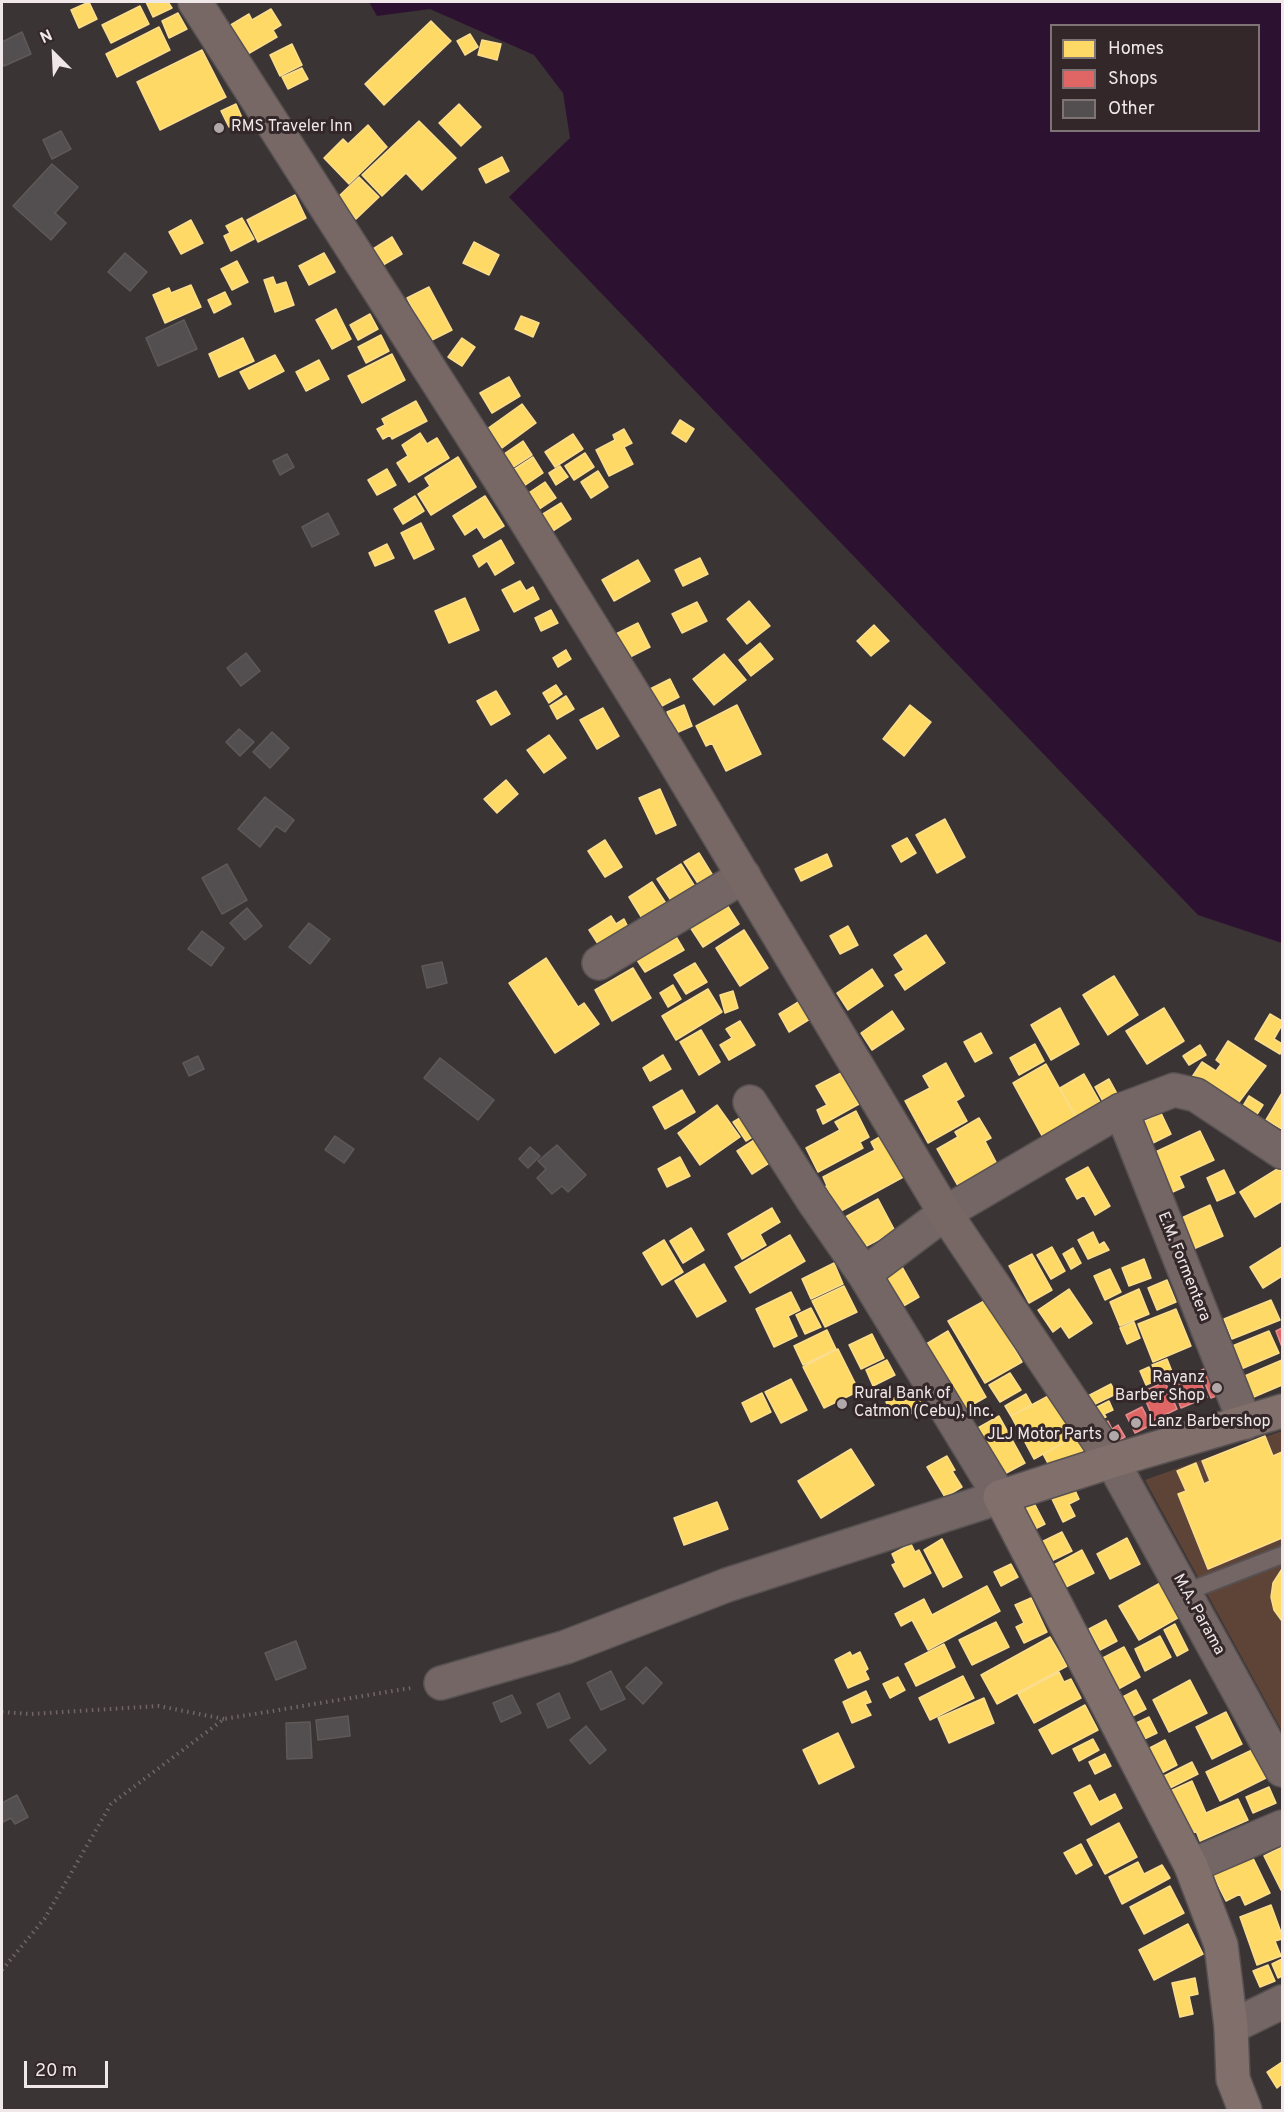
<!DOCTYPE html>
<style>
body{margin:0}
#map{position:relative;width:1284px;height:2112px;overflow:hidden;background:#3b3435;font-family:Overpass,sans-serif}
canvas{display:block}
.frame{position:absolute;inset:0;border:3px solid #efe7e8;pointer-events:none}
.legend{position:absolute;left:1050px;top:24px;width:210px;height:108px;box-sizing:border-box;background:#332729;border:2px solid #7e7475;margin:0;padding:8px 10px;list-style:none;font-size:18px;color:#efe7e8}
.legend li{display:flex;align-items:center;gap:12px;height:30px}
.legend b{width:30px;border:2px solid #7e7475}
.north{position:absolute;left:24px;top:24px;width:60px;height:60px;-webkit-text-stroke:4px #332729;paint-order:stroke;rotate:336deg;font-size:16px;font-weight:700;line-height:24px;text-align:center;color:#efe7e8}
.north::after{content:'';display:block;margin:auto;width:21px;height:27px;background:#efe7e8;clip-path:polygon(50% 0,100% 100%,50% 72%,0 100%)}
.scale{position:absolute;left:24px;top:2061px;width:84px;height:27px;box-sizing:border-box;border:3px solid #efe7e8;border-top:0;padding-left:8px;font-size:18px;line-height:21px;white-space:nowrap;color:#efe7e8;-webkit-text-stroke:4px #332729;paint-order:stroke}
</style>
<div id="map">
<canvas width="1284" height="2112"></canvas>
<div class="frame"></div>
<ul class="legend">
<li><b style="height:16px;background:#ffd966"></b>Homes</li>
<li><b style="height:16px;background:#e06666"></b>Shops</li>
<li><b style="height:16px;background:#534e4f"></b>Other</li>
</ul>
<div class="north">N</div>
<div class="scale">20 m</div>
</div>
<script>
const ctx = document.querySelector('canvas').getContext('2d');
ctx.lineJoin = 'round';
function fillPath(path, color) { ctx.fillStyle = color; ctx.fill(path, 'evenodd'); }
function stroke(path, color, width, dash) { ctx.strokeStyle = color; ctx.lineWidth = width; ctx.lineCap = dash ? 'butt' : 'round'; ctx.setLineDash(dash || []); ctx.stroke(path); }
function write(font, color, halo, rows, align = 'center') {
  ctx.font = font + ' Overpass,sans-serif'; ctx.lineWidth = 6; ctx.setLineDash([]); ctx.textBaseline = 'middle'; ctx.strokeStyle = halo; ctx.fillStyle = color; for (const [text, x, y, turn = 0] of rows) {
    ctx.save(); ctx.translate(x, y); ctx.rotate((+turn || 0) * Math.PI / 180); ctx.textAlign = isNaN(turn) ? turn : align; if (halo) ctx.strokeText(text, 0, 0); ctx.fillText(text, 0, 0); ctx.restore();
  }
}
fillPath(new Path2D(`
 M1282,1431v300l-137,-251z`), '#5e4437');
fillPath(new Path2D(`
 M369,2h913v941l-84,-28 -689,-718 61,-59 -7,-45 -29,-38 -104,-46 -53,7zM1052,26h206v104h-206z`), '#2d1130');
const homes = new Path2D(`
 M89,2l8,17 -18,9 -8,-18z
 M146,2h22l4,6 -19,9z
 M140,6l9,18 -38,19 -9,-18z
 M271,9l10,16 -8,5 4,7 -31,18 -17,-29 20,-12 3,6z
 M178,13l9,16 -18,9 -7,-17z
 M431,21l20,20 -67,64 -19,-21z
 M159,27l11,23 -53,27 -11,-23z
 M470,34l8,13 -13,8 -8,-14z
 M482,40l19,4 -4,16 -19,-5z
 M292,44l10,21 -22,11 -10,-21z
 M202,50l24,47 -66,33 -23,-48z
 M302,68l6,11 -20,10 -6,-12z
 M236,104l7,16 -14,7 -8,-16z
 M459,104l22,23 -20,19 -22,-23z
 M419,121l37,37 -34,32 -16,-17 -24,23 -20,-21z
 M368,125l19,22 -38,37 -25,-26 19,-19 5,5z
 M502,157l7,14 -23,12 -7,-14z
 M359,177l20,20 -23,22 -19,-21z
 M295,195l11,23 -48,24 -11,-22z
 M242,218l12,21 -23,12 -7,-15 6,-3 -4,-7z
 M191,220l12,23 -22,11 -12,-22z
 M392,237l10,17 -19,11 -10,-16z
 M474,242l25,13 -10,20 -26,-12z
 M324,253l11,19 -26,13 -10,-19z
 M237,261l11,21 -16,8 -11,-21z
 M273,277l3,8 10,-3 8,23 -19,7 -11,-32z
 M191,285l10,22 -36,16 -12,-28 16,-7 2,5z
 M429,287l23,43 -22,11 -23,-43z
 M225,292l6,12 -17,9 -6,-13z
 M336,309l15,30 -19,10 -16,-29z
 M370,314l8,15 -20,11 -8,-15z
 M521,316l18,7 -6,14 -18,-8z
 M381,335l8,16 -23,12 -8,-16z
 M243,338l11,23 -35,16 -10,-23z
 M462,338l13,9 -13,19 -14,-9z
 M392,354l13,26 -43,23 -14,-27z
 M275,355l9,16 -35,18 -9,-17z
 M319,360l10,19 -23,12 -10,-19z
 M509,377l11,19 -28,17 -12,-20z
 M416,401l11,20 -35,18 -2,-4 -7,4 -6,-10 8,-4 -3,-6z
 M522,404l14,19 -34,25 -15,-19z
 M680,420l14,9 -8,13 -14,-9z
 M624,429l8,14 -8,4 9,17 -24,12 -13,-26 19,-10 -2,-5z
 M420,433l7,11 10,-6 12,20 -40,24 -12,-19 11,-7 -6,-11z
 M573,434l10,15 -28,18 -10,-15z
 M523,441l9,14 -25,16 -9,-13z
 M585,453l9,14 -20,13 -9,-14z
 M458,457l18,30 -45,28 -13,-21 12,-8 -5,-8z
 M533,457l10,16 -22,15 -11,-16z
 M560,466l8,11 -12,8 -7,-12z
 M387,469l9,16 -19,10 -9,-15z
 M598,471l10,16 -17,11 -10,-16z
 M545,482l11,16 -21,14 -11,-16z
 M415,496l9,15 -21,13 -9,-15z
 M485,496l19,30 -20,12 -7,-11 -12,8 -12,-19z
 M561,503l10,16 -23,15 -10,-17z
 M421,523l13,26 -20,10 -13,-26z
 M501,540l13,23 -19,12 -8,-14 -8,6 -6,-11z
 M387,544l7,14 -19,8 -6,-13z
 M700,558l8,16 -25,12 -8,-16z
 M638,560l12,21 -36,20 -12,-21z
 M520,581l6,10 7,-4 6,12 -25,13 -12,-22z
 M465,598l14,32 -30,13 -14,-32z
 M749,601l21,25 -23,18 -20,-25z
 M697,602l10,19 -25,12 -10,-19z
 M551,610l7,13 -17,8 -6,-13z
 M638,623l12,24 -26,13 -12,-24z
 M874,625l15,16 -18,15 -14,-15z
 M760,643l13,16 -22,17 -12,-16z
 M566,650l5,9 -13,8 -5,-9z
 M724,654l22,26 -32,25 -21,-26z
 M670,679l9,18 -21,11 -10,-18z
 M556,685l6,9 -13,9 -6,-10z
 M496,691l14,23 -19,11 -14,-24z
 M566,696l8,13 -17,10 -7,-13z
 M684,705l8,21 -16,7 -9,-21z
 M737,705l24,49 -35,17 -14,-28 -6,3 -10,-20z
 M910,705l21,17 -27,34 -21,-17z
 M603,708l16,28 -22,13 -17,-29z
 M549,735l17,23 -22,15 -17,-23z
 M506,780l12,14 -21,19 -13,-14z
 M660,789l16,36 -20,9 -17,-36z
 M945,819l20,38 -28,16 -21,-38z
 M907,838l9,15 -15,9 -9,-16z
 M605,840l17,27 -17,10 -17,-26z
 M699,853l16,26 -14,9 -17,-26z
 M827,854l5,12 -31,15 -6,-12z
 M681,864l16,26 -23,15 -17,-26z
 M652,882l17,26 -24,15 -16,-26z
 M720,894l19,30 -36,23 -13,-20z
 M611,916l5,8 8,-5 5,10 -29,18 -11,-17z
 M669,925l15,25 -39,22 -8,-12 7,-5 -7,-12z
 M848,926l10,19 -18,9 -10,-18z
 M744,930l24,38 -28,18 -24,-38z
 M926,935l19,28 -40,27 -10,-15 9,-5 -10,-15z
 M546,958l32,49 6,-4 15,21 -44,29 -46,-70z
 M695,963l12,19 -21,12 -12,-19z
 M633,968l18,30 -39,23 -17,-31z
 M872,969l11,17 -35,24 -11,-17z
 M1114,976l24,39 -30,20 -25,-40z
 M673,985l8,14 -13,8 -8,-14z
 M708,989l14,23 -46,28 -14,-24z
 M733,991l5,17 -13,5 -5,-18z
 M800,1001l10,18 -21,13 -10,-18z
 M1060,1008l19,36 -28,16 -20,-35z
 M1164,1008l20,33 -37,23 -21,-33z
 M892,1011l12,18 -32,21 -11,-17z
 M1270,1014l12,7v4l-8,14 8,5 -2,10 -25,-15z
 M740,1021l15,24 -26,15 -9,-15 12,-7 -6,-9z
 M701,1030l19,32 -21,13 -19,-33z
 M981,1033l11,20 -17,9 -11,-20z
 M1228,1041l38,25 -30,40 -44,-29 10,-15 14,9 5,-7 -5,-4z
 M1035,1044l9,17 -25,14 -9,-17z
 M1200,1045l6,10 -17,10 -6,-9z
 M663,1055l8,14 -21,12 -7,-13z
 M946,1063l18,33 -8,5 11,20 -39,22 -23,-42 25,-13 -7,-12z
 M1046,1064l34,61 -34,18 -33,-60z
 M841,1073l18,31 -36,20 -6,-14 10,-5 -11,-19z
 M1084,1074l21,37 -25,14 -20,-37z
 M1109,1079l11,20 -14,8 -11,-20z
 M682,1090l13,22 -30,17 -12,-22z
 M1282,1093v36l-16,-9z
 M1249,1096l14,9 -9,14 -14,-8z
 M717,1105l23,32 -40,28 -22,-32z
 M856,1111l13,26 -9,5 3,6 -45,24 -12,-24 34,-18 -5,-8z
 M1161,1113l10,21 -26,13 -10,-21z
 M747,1114l12,19 -13,8 -13,-19z
 M979,1118l12,20 -6,3 12,23 -39,22 -21,-37 21,-12 -3,-5z
 M1200,1131l14,29 -35,16 5,11 -18,8 -19,-39z
 M885,1134l22,41 -66,36 -4,-8 -5,3 -10,-18 5,-2 -4,-9 52,-27 -4,-8z
 M762,1135l15,23 -25,16 -15,-23z
 M680,1157l10,19 -23,11 -9,-18z
 M1088,1167l22,39 -15,9 -11,-20 -7,4 -11,-20z
 M1279,1168l3,5v28l-27,16 -15,-25z
 M1224,1170l11,23 -18,8 -10,-23z
 M878,1199l17,32 -34,18 -21,-29z
 M1210,1205l13,31 -34,15 -14,-30z
 M772,1208l8,14 -20,12 6,11 -24,14 -14,-25z
 M691,1228l13,22 -21,13 -13,-22z
 M1093,1232l6,13 5,-3 5,8 -21,9 -10,-19z
 M790,1235l15,26 -55,32 -15,-26z
 M664,1240l19,32 -21,13 -19,-32z
 M1052,1247l13,24 -14,8 -14,-24z
 M1282,1247v29l-19,12 -13,-21z
 M1073,1248l8,15 -10,6 -8,-15z
 M1032,1254l20,36 -23,13 -20,-37z
 M896,1256l23,41 -26,15 -14,-46z
 M1144,1259l7,19 -22,8 -7,-18z
 M834,1263l9,21 -32,15 -9,-20z
 M704,1264l22,37 -29,16 -22,-36z
 M1110,1269l11,23 -16,8 -11,-24z
 M1167,1280l9,22 -19,8 -9,-22z
 M844,1286l13,26 -32,15 -13,-26z
 M1069,1289l23,34 -23,15 -8,-12 -8,6 -15,-22z
 M1139,1289l10,25 -29,12 -10,-24z
 M791,1292l9,18 -12,6 9,20 -23,11 -18,-38z
 M986,1300l36,62 -37,21 -37,-62z
 M1271,1300l9,20 -48,19 -8,-20z
 M811,1308l10,19 -16,7 -9,-19z
 M1176,1309l15,37 -38,16 -15,-38z
 M1134,1322l6,16 -13,6 -7,-16z
 M827,1330l9,19 -33,16 -9,-19z
 M948,1331l38,66 -30,17 -38,-65z
 M1269,1331l10,22 -45,19 -9,-23z
 M872,1334l12,24 -23,11 -12,-24z
 M838,1349l21,42 -35,17 -21,-41z
 M1167,1359l6,15 -14,6 -7,-15z
 M887,1360l8,15 -22,11 -7,-16z
 M1282,1360v25l-33,14 -9,-21z
 M1149,1367l6,14 -9,4 -6,-14z
 M1010,1373l11,17 -21,12 -11,-17z
 M791,1379l16,31 -26,13 -16,-31z
 M1111,1384l5,10 -27,13 -5,-9z
 M917,1387l9,19 -22,11 -3,-6 -9,4 -6,-13z
 M762,1393l9,19 -20,10 -9,-19z
 M1026,1394l6,11 -21,11 -6,-10z
 M1052,1394l24,42 -42,23 -23,-43z
 M1109,1401l4,9 -9,4 2,3 -13,6 -6,-11z
 M999,1416l26,47 -30,16 -26,-46z
 M1076,1436l9,16 -33,19 -9,-17z
 M1265,1436l8,20 9,-4v86l-74,31 -30,-75 8,-3 -9,-20 19,-8 8,21 6,-3 -8,-20z
 M851,1449l23,36 -53,33 -23,-37z
 M947,1456l8,14 -3,1 10,16 -17,10 -18,-30z
 M1074,1488l5,11 -10,5 6,12 -12,6 -11,-23z
 M717,1502l11,27 -44,16 -10,-27z
 M1034,1503l11,21 -22,11 -11,-21z
 M1062,1532l10,19 -31,15 -10,-19z
 M1127,1538l13,26 -30,15 -13,-25z
 M942,1539l20,38 -19,10 -19,-37z
 M911,1544l4,8 4,-2 12,23 -27,14 -12,-22 4,-2 -4,-9z
 M1082,1550l12,23 -40,20 -2,-27z
 M1011,1564l7,13 -17,9 -7,-14z
 M1282,1569v52l-8,-11 -3,-13 2,-14z
 M1162,1582l19,34 -42,24 -20,-34z
 M987,1586l13,25 -72,39 -16,-30 -11,6 -6,-12 29,-15 8,16z
 M1031,1598l16,34 -23,11 -8,-16 8,-4 -9,-18z
 M1106,1620l11,21 -17,9 -11,-21z
 M996,1622l13,25 -37,18 -13,-25z
 M1175,1624l13,26 -11,6 -13,-26z
 M1160,1636l11,21 -26,14 -10,-22z
 M1050,1637l17,29 -70,38 -16,-29z
 M944,1644l11,23 -39,19 -11,-22z
 M1124,1647l16,30 -29,16 -16,-31z
 M850,1652l2,4 8,-4 8,17 -3,2 4,8 -21,9 -13,-28z
 M1059,1672l5,10 7,-3 10,19 -47,25 -16,-29z
 M963,1676l11,22 -44,22 -11,-22z
 M898,1677l7,13 -15,8 -7,-14z
 M1190,1680l17,33 -38,19 -16,-32z
 M1136,1690l10,19 -21,11 -10,-19z
 M866,1691l5,11 -6,2 6,11 -19,8 -9,-21z
 M984,1698l10,25 -45,20 -11,-25z
 M1085,1705l13,25 -46,24 -13,-24z
 M1226,1712l16,32 -30,15 -16,-32z
 M1149,1717l8,16 -19,9 -8,-16z
 M838,1733l16,34 -35,17 -16,-34z
 M1093,1739l6,11 -20,11 -6,-12z
 M1165,1740l12,25 -23,12 -12,-25z
 M1252,1750l14,28 -46,23 -14,-29z
 M1105,1754l6,12 -16,8 -6,-12z
 M1192,1762l6,12 -32,16 -6,-12z
 M1192,1781l14,32 32,-14 10,21 -48,21 -4,-10 -10,4 -18,-43z
 M1090,1785l9,17 16,-8 7,14 -31,17 -17,-32z
 M1269,1787l7,16 -23,10 -7,-16z
 M1119,1823l18,34 -32,17 -18,-34z
 M1081,1844l11,21 -16,9 -12,-21z
 M1282,1847v42l-1,1 -17,-34z
 M1252,1856l18,37 -25,12 -5,-11 -14,7 -13,-26z
 M1138,1862l6,12 18,-9 8,13 -48,26 -13,-27z
 M1170,1886l14,27 -40,21 -14,-27z
 M1271,1905l11,30v4l-7,2 6,15 -24,9 -17,-48z
 M1188,1924l15,30 -49,26 -15,-30z
 M1282,1959v17l-4,2 -6,-14z
 M1268,1965l7,16 -15,6 -7,-16z
 M1195,1978l3,16 -9,2 4,18 -13,3 -8,-34z
 M1282,2062v22l-5,4 -10,-16z`);
fillPath(homes, '#ffd966');
stroke(homes, '#fadd8d', 1.5);
const shops = new Path2D(`
 M1282,1328v19l-6,-16z
 M1215,1364l11,28 -15,6 -11,-27z
 M1197,1374l10,23 -26,11 -9,-24z
 M1165,1382l12,27 -23,11 -12,-28z
 M1142,1407l9,18 -16,8 -9,-18z
 M1108,1421l4,8 6,-4 7,12 -14,7 -13,-18z`);
fillPath(shops, '#e06666');
stroke(shops, '#e48d8d', 1.5);
const building = new Path2D(`
 M22,32l9,22 -27,12 -2,-5v-19z
 M61,131l10,18 -19,10 -9,-19z
 M52,164l26,23 -23,26 11,10 -15,17 -38,-34z
 M125,253l22,19 -17,19 -22,-19z
 M184,320l13,29 -39,17 -12,-28z
 M287,454l7,13 -14,8 -7,-14z
 M328,513l11,21 -27,13 -10,-20z
 M246,653l14,18 -19,15 -14,-18z
 M239,729l15,13 -14,14 -14,-14z
 M272,732l17,16 -19,20 -17,-16z
 M265,797l29,23 -9,12 -9,-6 -16,21 -22,-18z
 M227,864l20,36 -25,14 -20,-36z
 M247,908l15,18 -17,14 -15,-17z
 M309,923l21,16 -20,25 -21,-17z
 M202,931l22,17 -13,18 -23,-17z
 M442,962l5,21 -20,5 -5,-22z
 M198,1056l6,13 -15,7 -6,-13z
 M440,1058l54,42 -16,20 -54,-42z
 M335,1136l19,13 -10,14 -19,-13z
 M557,1145l29,30 -18,17 -6,-6 -10,8 -15,-16 9,-9 -8,-8z
 M530,1147l10,9 -12,12 -9,-9z
 M296,1641l10,27 -30,12 -11,-27z
 M646,1667l16,16 -19,21 -17,-17z
 M611,1671l14,28 -24,11 -14,-27z
 M559,1693l11,25 -22,10 -11,-24z
 M512,1695l9,18 -20,9 -8,-19z
 M348,1716l2,20 -32,4 -2,-20z
 M310,1722l2,36 -25,1 -1,-36z
 M586,1726l20,24 -16,14 -20,-24z
 M17,1795l11,22 -13,7 -4,-6 -8,4 -1,-4v-15z`);
fillPath(building, '#534e4f');
stroke(building, '#5f595a', 1.5);
const service = new Path2D(`
 M1186,1592l96,-37`);
const minor = new Path2D(`
 M599,963l145,-87
 M750,1102l64,100 50,72
 M1121,1110l124,313
 M441,1683l125,-36 161,-62 273,-88 -136,-223 81,-61 176,-103 53,-20 22,5 86,57
 M1231,2027l51,-25`);
const tertiary = new Path2D(`
 M1112,1461l170,309
 M1191,1866l91,-39`);
const secondary = new Path2D(`
 M195,2l317,496 148,239 285,476 167,248`);
const primary = new Path2D(`
 M1245,2110l-12,-31 -2,-52 -10,-82 -30,-79 -191,-369 112,-36 170,-50`);
stroke(service, '#575152', 20);
stroke(minor, '#575152', 36);
stroke(tertiary, '#575152', 36);
stroke(secondary, '#575152', 36);
stroke(primary, '#575152', 36);
stroke(new Path2D(`
 M2,1712l28,2 129,-8 65,13
 M2,1970l43,-52 66,-114 113,-85 187,-31`), '#716665', 4, [1.5, 4.5]);
stroke(service, '#746665', 16);
stroke(minor, '#746665', 33);
stroke(tertiary, '#746665', 33);
stroke(secondary, '#776865', 33);
stroke(primary, '#816f6c', 33);
for (const [x, y, r, color] of [
 [219,128,6,"#b0a8a9"],
 [1217,1388,6,"#b0a8a9"],
 [842,1404,6,"#b0a8a9"],
 [1136,1423,6,"#b0a8a9"],
 [1114,1436,6,"#b0a8a9"]
]) { const dot = new Path2D(); dot.arc(x, y, r, 0, 2 * Math.PI); ctx.fillStyle = color; ctx.fill(dot); stroke(dot, '#332729', 2); }
write('16px', '#efe7e8', '#332729', [
 ["RMS Traveler Inn",231,128],
 ["Rayanz",1205,1379,"right"],
 ["Barber Shop",1205,1397,"right"],
 ["Rural Bank of",854,1395],
 ["Catmon (Cebu), Inc.",854,1413],
 ["Lanz Barbershop",1148,1423],
 ["JLJ Motor Parts",1102,1436,"right"]
], 'left');
write('16px', '#efe7e8', '#332729', [
 ["E.M. Formentera",1183,1267,68],
 ["M.A. Parama",1198,1615,61]
]);
</script>
